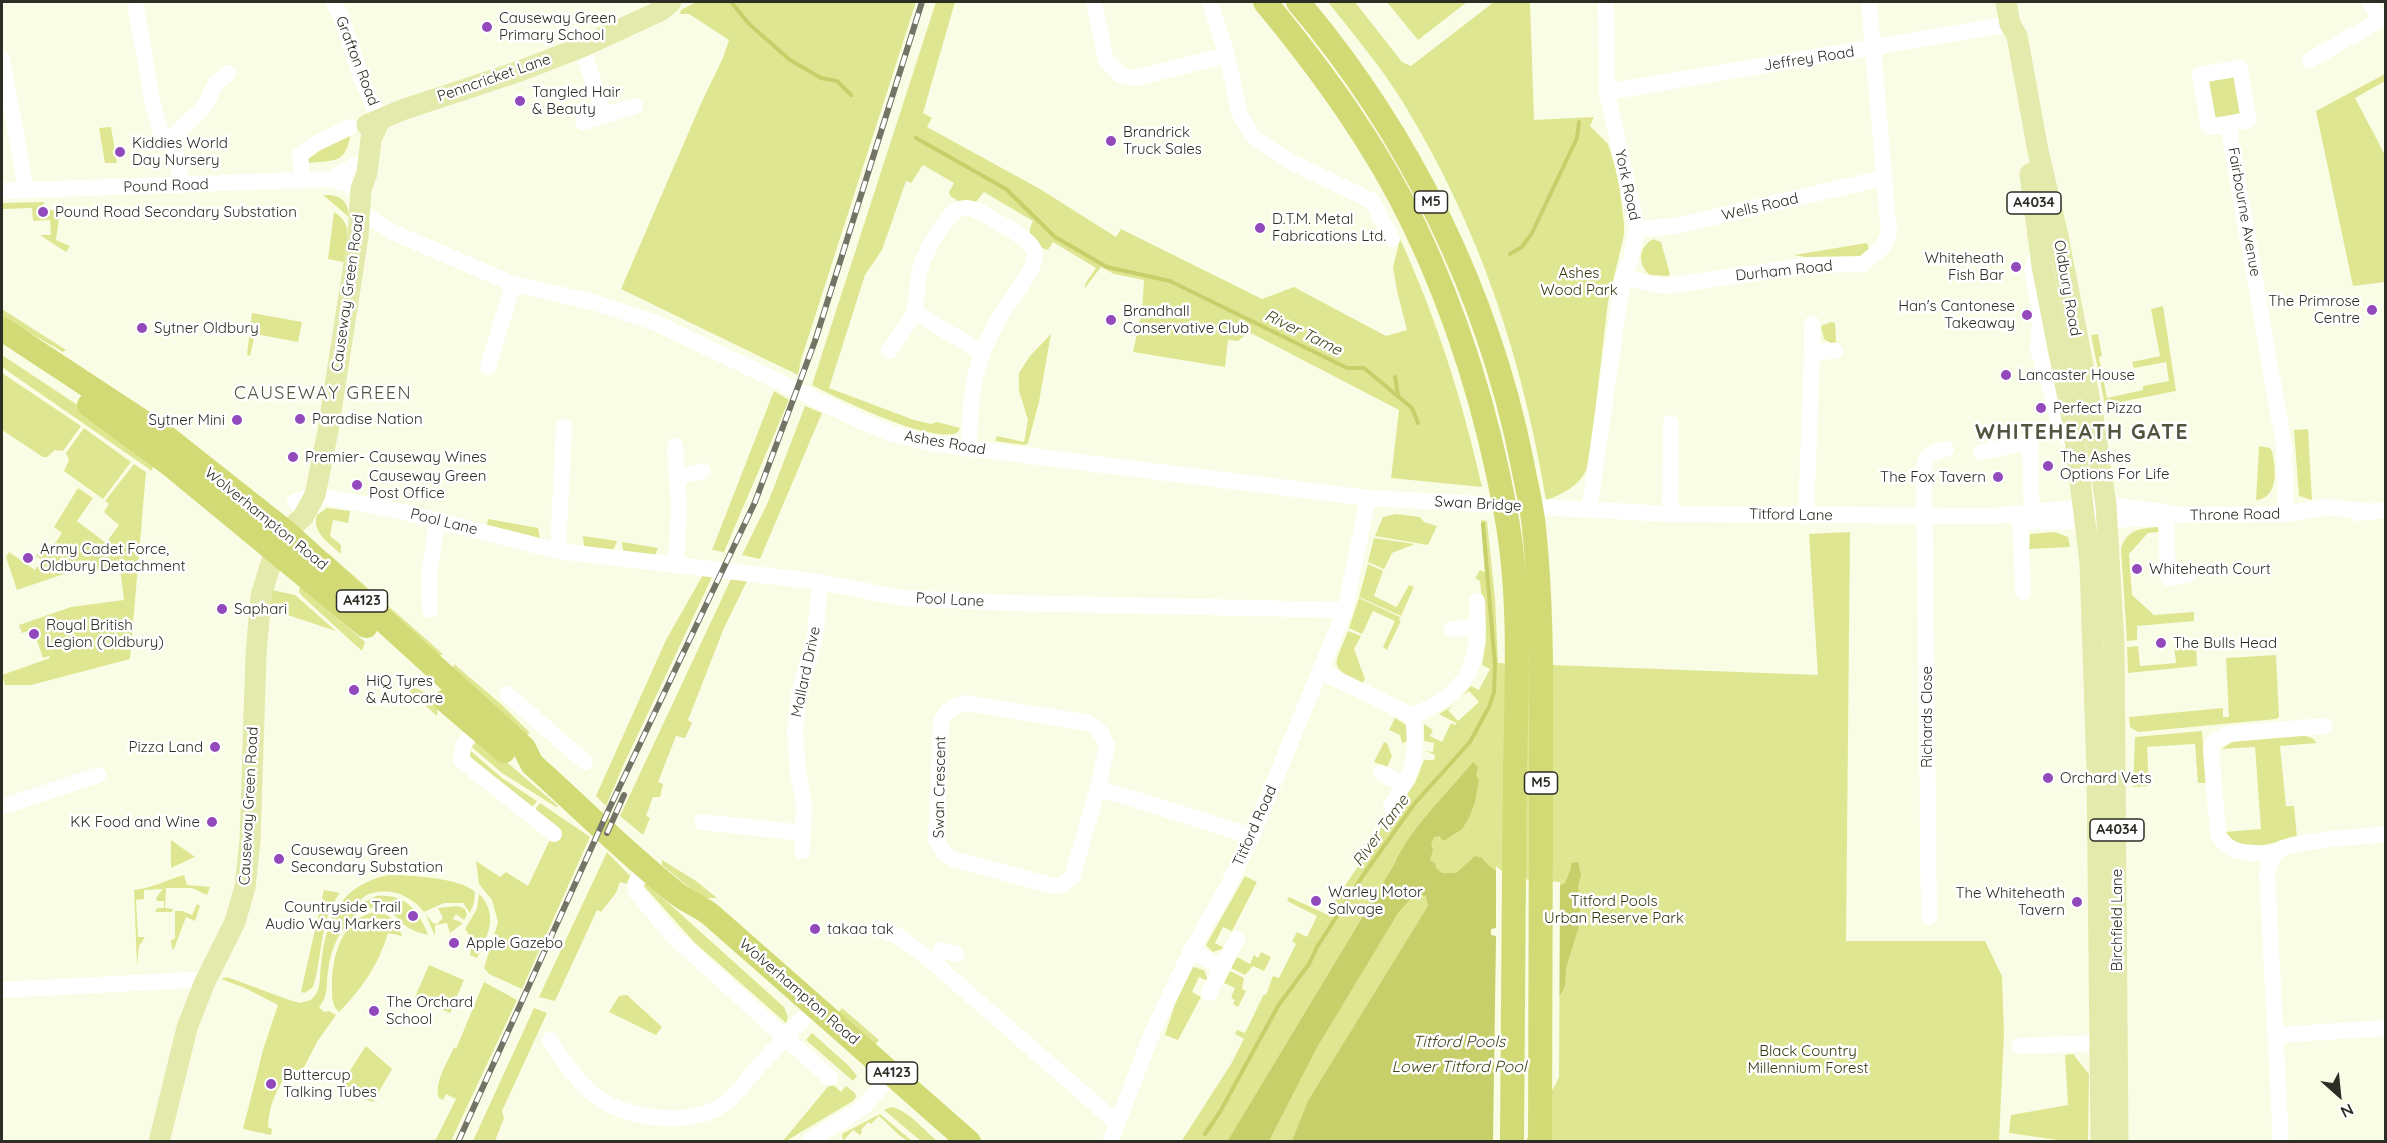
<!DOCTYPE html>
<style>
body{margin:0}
#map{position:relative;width:2387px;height:1143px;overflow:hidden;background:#fafde5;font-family:Quicksand,sans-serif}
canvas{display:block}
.frame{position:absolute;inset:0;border:3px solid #2c2d24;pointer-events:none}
.north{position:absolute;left:2309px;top:1065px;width:60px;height:60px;-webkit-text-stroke:4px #fff;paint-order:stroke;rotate:153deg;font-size:16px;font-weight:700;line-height:24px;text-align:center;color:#2c2d24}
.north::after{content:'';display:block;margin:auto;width:21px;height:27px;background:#2c2d24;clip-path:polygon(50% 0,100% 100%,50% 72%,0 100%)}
</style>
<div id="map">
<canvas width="2387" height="1143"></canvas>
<div class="frame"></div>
<div class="north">N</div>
</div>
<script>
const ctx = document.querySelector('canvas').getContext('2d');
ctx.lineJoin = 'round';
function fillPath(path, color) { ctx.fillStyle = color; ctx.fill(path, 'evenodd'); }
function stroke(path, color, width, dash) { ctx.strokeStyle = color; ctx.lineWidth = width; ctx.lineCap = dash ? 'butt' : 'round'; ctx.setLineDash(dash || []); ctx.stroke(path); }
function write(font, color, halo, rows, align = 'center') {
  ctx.font = font + ' Quicksand,sans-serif'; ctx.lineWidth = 5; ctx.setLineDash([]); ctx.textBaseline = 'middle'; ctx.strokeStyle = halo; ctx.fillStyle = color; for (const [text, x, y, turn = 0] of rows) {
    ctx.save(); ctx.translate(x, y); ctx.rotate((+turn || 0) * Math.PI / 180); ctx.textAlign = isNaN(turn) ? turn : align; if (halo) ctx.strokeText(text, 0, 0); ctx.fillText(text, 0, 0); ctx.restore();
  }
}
fillPath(new Path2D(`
 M696,2h220l-115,358 -3,15 -177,-86 82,-190 20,-41 6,-18 -40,-26h-9l1,-4z
 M936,2h19l-32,111 9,5 -5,9 113,62 76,48 5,-8 141,70 32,-12 92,49 21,-6 -10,-39 -4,-24 7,-28c37,80 63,163 82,248l-91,-9 8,-68 -150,-78 -11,9 -10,-1 -3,27 -92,-15 9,-40 2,-32 -30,-6 -13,-7 -16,21v-4l11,-16 -43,-26 -5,8c-17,-6 -23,-13 -15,-29l-49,-29 -9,11 -17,-2 -8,-5 -1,-4 5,-9 -31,-18 -12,18 -5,-2 -24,69 -17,25 -36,113 85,32 17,4 6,-2 23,6 -2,4c-24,14 -121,-34 -146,-47z
 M1328,2h27l47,60 9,4 83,-64h36l4,118 60,-3 -4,9 18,18 10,32 6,47v12l-16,67 -19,161c-6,20 -24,31 -43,37 -24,-143 -66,-271 -142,-396 -22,-36 -50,-69 -76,-102z
 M1387,2h80l-49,38z
 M2385,74v7l-30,17 30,57v127l-32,4 -37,-175z
 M2227,75l8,3 5,36 -24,5 -9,-36 6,-5z
 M111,127l6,36h-12l-6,-35z
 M351,129c-4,34 -12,31 -43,34l-1,-8z
 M323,195c17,-1 25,5 26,22z
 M45,202l-9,11 7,5 7,-8 10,1 -4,29 14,6 -4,6 -26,-17h11l-1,-15 -17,1 -1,-13 -30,1 1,-6z
 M334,212c20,12 13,29 10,50l-16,-3z
 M1653,239l8,3 9,32 -2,2 -18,-1c-13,-11 -12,-27 3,-36z
 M1867,243l2,6 -8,7 -10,1h-46l-11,-2z
 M2163,306l13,85 -71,14 -14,-70 7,-1 4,22 -3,1 8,41 36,-8v-4l26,-5 -3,-19 -32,6 -2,-6 28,-6 -9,-47z
 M2,309l64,41 -3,2 -61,-35z
 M252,313l50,9 -4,20 -43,-8 -5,22 -3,-1z
 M1831,322l4,1 1,19 -5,1 -7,-4 -3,-13z
 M1051,334l-12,68 -11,41 -3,2 -30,-4 2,-5 27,6 4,-22 -9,-29v-18l11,-17z
 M2,355l77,51 75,55 -2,10 -150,-104z
 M2,373l79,53 -18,25 -8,-1 -8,7h-4l-41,-27z
 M774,391l15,9 -65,152 -12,-2z
 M805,406l17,7 -62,146 -18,-4 27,-55z
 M84,428l47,34 -28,37 -39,-28 5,-11 -3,-7z
 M2308,429l4,71 -13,-4 -5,-66z
 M2259,446l11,2 2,3c4,18 7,47 -16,49z
 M134,464l12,8 -16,187 -99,26h-26l-3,-10 48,-17 -1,-2 -6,2 -10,-29 -11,4 -3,-8 52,-18 53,-7 -4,-33 -53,6 -50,17 -11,-33 3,-5 26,18 7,-10 -6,-4 8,-11 7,4 11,-16 -8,-6 24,-39 15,10 -16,23 29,22 13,-18 -15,-13 5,-8 -4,-3z
 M327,508l23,3 -2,12 -15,-3 -3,16 11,9v9c-11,-10 -30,-22 -24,-39z
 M1395,514l25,3 4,5 13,4 -9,19 -53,-9 8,-19z
 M488,519l50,9 2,10 -53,-13z
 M1481,520l6,1 8,78 3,64 320,12 -9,-141 41,-2 -4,409h139l17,35 2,58 -5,107 -818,1 50,-78 13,-25 -9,-5 2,-4 8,3 19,-39 2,1 7,-19 6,2 17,-34 -4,-3 5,-9 10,5 10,-21 -30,-15 2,-4 37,17 51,-76 -2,-2 40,-53 9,-23h10l1,-5 -9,-4 7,1 1,-9 -10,-2v-17l9,6 -3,6 12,6 9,-19 4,2 1,-2 -17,-9 15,-9 -6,5 10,11 21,-19 -10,-11 -6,4 8,-9 8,4 11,-21 -8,-4 4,-23 -1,-42h-3l-2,-19 -5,-3 5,-8 5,2z
 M2158,527l1,5 -11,1 -19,21 3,41 22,20 40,-3v9l-57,5v14l-10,1 -6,-92c5,-19 20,-21 37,-22z
 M2055,532l13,5 2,10 -41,2 1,-15z
 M583,536l34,5 -4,10 -29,-5z
 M1374,538l41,6 -23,9 -8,16 -16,-7z
 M622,542l36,6 -3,7 -32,-4z
 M324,552l5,2 114,100 -9,5z
 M1368,564l15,7 -9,25 22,11 2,-2 11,-20 5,2 -13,29 -42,-19z
 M704,573h10l-91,193 -17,40 -10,-10 70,-156z
 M732,577l15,4 -23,47 -36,92 4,3 -7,15 -9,-2 -18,46 5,2 -3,13h-7l-7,19 4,2 -7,17 -23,-19z
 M300,585l65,57 -3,9 -59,-54 -4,-5z
 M272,590l23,5 41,36 -66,-22z
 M1359,598l41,19 -1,3 2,1 -14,29 -4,-3 12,-26 -22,-10 -11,23 -13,-6z
 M1348,631l13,5 -7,13 11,30 -2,4c-37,-17 -28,-17 -15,-52z
 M2196,642l1,24 -69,7 -1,-26 11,-1 2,20 36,-3 -2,-19z
 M2276,655l3,62 -3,2 -138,13 -8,-5 -1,-10 94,-9v9h6l-3,-59z
 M454,664l47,40 29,29 -8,4 -70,-62z
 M411,686l17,8 10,10 -1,12 -29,-26z
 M1395,718l11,7 4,16 -8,2 -2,-8 -11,-5z
 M2202,731l4,52h-8l-3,-39h-2l-46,3 2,39 -16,1 2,-50z
 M475,735l83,71 -2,1 -54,-34 -34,-29z
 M2302,735l10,3 5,5 -37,3 6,60h8l3,32 -43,9 -18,-2 -11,-13 36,-3 -6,-82 -33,2 10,-7z
 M1384,742l3,1 5,13 -5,11 -13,-5z
 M471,751l31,27 35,23 -7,9 -63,-56z
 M540,803l50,34 -68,152 -33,-15 -5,-6 14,-46 -6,-22 -13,-16 -3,-23 24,16 6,-5 22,14 27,-57 -22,-17z
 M171,840l24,17 -24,11z
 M607,852l23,24 -2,8 -8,-2 -4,11 -15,19 -4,-2 -42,91 -16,-4z
 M662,860l34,21 21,17h-15l-40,-33z
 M184,875l3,10 23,2 -3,8 -15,-7h-26l-1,20 8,1 -1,3h-17l2,-4h7v-7h-7l-1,-3 7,-9 -19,1v9l-8,1 2,37h7l-6,9 -2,20 -3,-76c18,-2 32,-10 50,-15z
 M388,875c20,0 74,3 87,17l-1,11 -4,10 -7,-10h-19l-20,9c-7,-9 -16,-15 -27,-19 -15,-4 -43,-1 -39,20 -18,15 -27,34 -30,58 -2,14 1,24 -9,36l5,5 5,-1 7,4 -19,27 -16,31 -10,-4 -4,13 -4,-1c-10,14 -14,29 -15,46l4,2 -1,6 -28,-6 20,-79 15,-45 -33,-17 -24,-9 6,-2 65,24 8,2 11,-3c11,-10 8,-21 10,-35 5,-46 18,-79 67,-90z
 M1245,876l12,6 -25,49 -9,-4 -8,16 9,5 -11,4 -7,-7z
 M644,881l140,126 4,10 -2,6 -92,-81 -51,-57z
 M324,890l16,3c-21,27 -17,63 -27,94l-8,6 -4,-1z
 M479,894c20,20 9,42 -2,64l-7,-3 3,-14 -8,-12 12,-20z
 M376,896c29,-3 43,14 52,39 -6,-2 -13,-3 -19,-7 -20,-13 -17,-29 -47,-17l1,-8z
 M197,904l3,2 -5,15 -9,-4 -12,32h-2l-1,-9 4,-1v-28h7l10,4z
 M458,906l7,3 2,6 -3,5 -8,-6 -3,5 10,4 -13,10 -3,-10 -12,2v11l-9,-21 7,8 4,1 6,-6 -5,-10z
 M378,912c14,3 21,11 24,24l-14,-3c-9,31 -26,56 -49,79 -8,-7 -7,-17 -7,-27 0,-29 11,-71 46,-73z
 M1261,952l10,5 -7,14 -11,-5 -8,9 -14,-7 6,-11 13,7 4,-9 4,3z
 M429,965l35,15 -14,33 -35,-16z
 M1193,967l11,3 4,11 -9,-4 -7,15 9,5 -23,43 -13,-5 10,-31z
 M1230,971l14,7 -2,11 4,2 -8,16 -5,-3 2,-4 -4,-2 4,-10 -11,-5z
 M484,982l33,18 -66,141h-16l21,-42 -10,-5 -3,6 -4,-2c-6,-15 10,-38 15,-51l2,2z
 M627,995l35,32 -6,8 -47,-23 10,-16z
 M534,1008l13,5 -45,98 2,7 -9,23h-22z
 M842,1008l37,32 -6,8 -35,-35z
 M812,1033l36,32 9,11 -4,5 -47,-41z
 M366,1046l26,23 -19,33 -33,-11 5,-13z
 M2073,1054l16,20 -1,67h-23l-56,-8 2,-18 57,-10 -3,-50z
 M831,1083l10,9 5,-6 9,7 1,4 -3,4 -67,40 -4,1z
 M891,1107c17,3 33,23 46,34h-16l-37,-31z
 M880,1114l32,27c-10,1 -24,-18 -33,-25l-8,8 -3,-2 -7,8 1,2 -2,3 -7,-5 -10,11 -1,-7z`), '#dfe692');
fillPath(new Path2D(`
 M1473,762l5,5 -2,9 3,4 -4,22 -6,16 -7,11 -17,11h-3l-2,-4 -6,1 -3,8 2,5 -3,10 5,3 1,5 6,5h14l19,-17 7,2c17,23 51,24 77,28l6,-3 6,-14v-6l7,-1 3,13 -3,11 2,21 -2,22 -12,39 -1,18 -6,11 -41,145 -226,-1 16,-40 120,-195 -2,-10 -11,-2 -17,19 -82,136 -47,92 -42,1 167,-277c16,-37 53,-71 79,-103z`), '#c7cf6a');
fillPath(new Path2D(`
 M1496,866l7,6 19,7 38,3 -1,195 -6,12 -7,5 -19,45 -3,3 -31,-1 3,-205 -5,-1v-6l5,-1z`), '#fafde5');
stroke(new Path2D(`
 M732,3l17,21 41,36 31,18 16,3 14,14
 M916,138l90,51 49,48 52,30 63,14 177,87h17l48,40 6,15
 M1510,254l12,-7 10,-14 45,-95 2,-16
 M1395,377l3,17
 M1205,1134l15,-22 58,-106 31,-42 8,-17 47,-73 51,-71 55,-61 19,-35 5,-15 1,-27 -12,-141`), '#c7cf6a', 4);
stroke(new Path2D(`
 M137,2l-1,6 17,98 8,25 14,20 7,34
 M334,2l9,20 19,58 18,40
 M1094,2l12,58 14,15 15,3 92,-23
 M1210,2l17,53 12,57 12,22 7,7 33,21 81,39 20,38
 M582,47l22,68
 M2,59l24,131
 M2310,60l70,-40 -10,-18
 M2240,68l9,52 -40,7 -9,-52z
 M1607,92l403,-68
 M583,122l52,-16
 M2228,125l56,321 2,68
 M169,140l35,-33 11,-22 13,-12
 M331,179l25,-14
 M303,181l-3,-26 15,-11 35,-17
 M2,191l329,-12 30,10
 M360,212l35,21 118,51 80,18 63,21 207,99 30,12 42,10 433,54 302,16 323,2 113,-11 60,7 11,3
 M1637,229l39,-3 207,-48
 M2038,254l-6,15 8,46 -2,35 14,43 8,36 16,20
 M1623,278l43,8 145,-21 52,-1 20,-17 6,-14 -20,-231
 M914,312l67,40
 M1812,324v28l23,-1
 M889,351c8,-12 20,-26 25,-39 4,-12 2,-28 6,-41 4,-18 18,-41 30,-55 11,-13 23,-8 36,-1 12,8 43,22 48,35 6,16 -23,49 -32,63 -30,52 -31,77 -33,135
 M488,367l25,-83
 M675,446l4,61 -3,58
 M1981,452l49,-10 2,80
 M678,476l25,-5
 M295,502l20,-7 80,15 163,41 262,31 82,16 108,5 335,7
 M1589,510l34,-232 8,-21 6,-28 -30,-137 -1,-90
 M2166,512l2,66 20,-3
 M2356,513l30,-3
 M1670,514l1,-91
 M2020,514l3,78
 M1806,516l6,-164
 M2042,522l124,-4 11,-3 109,-1 40,-7 39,4
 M558,551l6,-124
 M430,610l-1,-36 8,-53
 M1452,629l26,-2
 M1320,671l93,45
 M507,694l78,68
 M966,703l123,20 12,10 6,13 -9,42 -26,89 -8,7 -10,2 -101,-27 -8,-5 -9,-13 5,-118c5,-13 12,-17 25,-20z
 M1413,716c60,-28 66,-51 64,-115
 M477,729l-13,14 -3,17 93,74
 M1381,773l23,11
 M1098,788l154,48
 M1391,806c23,-38 27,-46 22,-90
 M2,807l96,-32
 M702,822l101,11
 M802,851l2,-46 -6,-32 -3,-42 4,-38 16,-56 5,-55
 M2274,854c-22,-2 -45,3 -56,-20l-7,-83 2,-9 15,-8 97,-8
 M646,866l-11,19 2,8 37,44 156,141
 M1929,917l-5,-449c2,-14 9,-16 22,-19
 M877,928l23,9 35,27 181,158
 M1191,951l31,16
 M935,964l6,-14 15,4
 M2,990l189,-10 13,4
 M1209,993l28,-54
 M2277,1035l109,-7
 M550,1040c14,22 28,44 50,59 31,20 90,28 122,6 15,-10 25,-26 37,-39 19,-21 38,-40 56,-61
 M2019,1046l80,-3
 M808,1142l54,-34 22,-24
 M1110,1142l43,-111 38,-80 36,-63 27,-57 91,-221 23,-112
 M2281,1142l-14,-270c3,-7 4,-16 10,-21 14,-11 87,-14 109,-17`), '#fff', 16);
stroke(new Path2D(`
 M2006,2l4,22 7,12 21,115 20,85 35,181 13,88 8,139 4,498
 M367,125l35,-15 118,-39 62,-24 78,-36 11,-9
 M2030,174l12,92 31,158 17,139 7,207 4,372
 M159,1142l28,-114 17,-44 31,-62 10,-35 5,-46 6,-187 5,-58 14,-46 11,-18 17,-15 12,-22 13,-64 30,-194 3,-48 6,-16 4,-34 9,-19`), '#e4e9ac', 21);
stroke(new Path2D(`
 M1265,2c57,69 111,143 150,225 43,90 73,189 91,287 16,87 10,177 9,265 -1,121 -3,242 -3,363
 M1298,2c111,131 190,291 224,460 4,22 10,44 12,66 9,84 7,168 7,252 0,121 -1,241 -1,362
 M2,329l164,108 120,95 238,216 8,16c48,43 94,89 144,129 11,9 24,13 35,22l258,227
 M89,405l79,58 198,163
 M446,701l58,50`), '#d2da75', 24);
const rail = new Path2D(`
 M607,833l17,-38
 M458,1142l151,-333 146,-307 60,-161 107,-339`);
stroke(rail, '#737466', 6);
stroke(rail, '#fff', 4, [11]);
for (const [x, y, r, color] of [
 [487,27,6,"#9249bb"],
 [520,101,6,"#9249bb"],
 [1111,141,6,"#9249bb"],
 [120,152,6,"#9249bb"],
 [43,212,6,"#9249bb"],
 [1260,228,6,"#9249bb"],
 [2016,267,6,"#9249bb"],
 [2372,310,6,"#9249bb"],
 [2027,315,6,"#9249bb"],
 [1111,320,6,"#9249bb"],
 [142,328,6,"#9249bb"],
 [2006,375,6,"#9249bb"],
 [2041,408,6,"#9249bb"],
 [300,419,6,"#9249bb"],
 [237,420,6,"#9249bb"],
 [293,457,6,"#9249bb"],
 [2048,466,6,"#9249bb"],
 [1998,477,6,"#9249bb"],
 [357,485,6,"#9249bb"],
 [28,558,6,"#9249bb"],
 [2137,569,6,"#9249bb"],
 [222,609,6,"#9249bb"],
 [34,634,6,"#9249bb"],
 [2161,643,6,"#9249bb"],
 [354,690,6,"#9249bb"],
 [215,747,6,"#9249bb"],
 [2048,778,6,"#9249bb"],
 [212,822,6,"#9249bb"],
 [279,859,6,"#9249bb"],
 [1316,901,6,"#9249bb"],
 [2077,902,6,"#9249bb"],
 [413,916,6,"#9249bb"],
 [815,929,6,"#9249bb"],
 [454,943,6,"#9249bb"],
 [374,1011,6,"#9249bb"],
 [271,1084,6,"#9249bb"]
]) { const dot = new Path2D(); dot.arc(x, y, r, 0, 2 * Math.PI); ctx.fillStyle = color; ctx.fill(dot); stroke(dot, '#fff', 2); }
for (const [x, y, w] of [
 [1431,202,33],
 [2034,203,54],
 [362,601,51],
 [1541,783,33],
 [2117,830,54],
 [892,1073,51]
]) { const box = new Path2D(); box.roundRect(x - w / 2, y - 11, w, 22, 4.5); ctx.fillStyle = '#fff'; ctx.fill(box); stroke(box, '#2c2d24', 1.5); }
write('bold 14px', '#2c2d24', null, [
 ["M5",1431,202],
 ["A4034",2034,203],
 ["A4123",362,601],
 ["M5",1541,783],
 ["A4034",2117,830],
 ["A4123",892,1073]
]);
write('15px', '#2c2d24', '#fff', [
 ["Causeway Green",499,18],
 ["Primary School",499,35],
 ["Tangled Hair",532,92],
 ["& Beauty",532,109],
 ["Brandrick",1123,132],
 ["Truck Sales",1123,149],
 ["Kiddies World",132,143],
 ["Day Nursery",132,160],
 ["Pound Road Secondary Substation",55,212],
 ["D.T.M. Metal",1272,219],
 ["Fabrications Ltd.",1272,236],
 ["Whiteheath",2004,258,"right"],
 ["Fish Bar",2004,275,"right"],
 ["The Primrose",2360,301,"right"],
 ["Centre",2360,318,"right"],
 ["Han's Cantonese",2015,306,"right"],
 ["Takeaway",2015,323,"right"],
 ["Brandhall",1123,311],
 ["Conservative Club",1123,328],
 ["Sytner Oldbury",154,328],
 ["Lancaster House",2018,375],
 ["Perfect Pizza",2053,408],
 ["Paradise Nation",312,419],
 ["Sytner Mini",225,420,"right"],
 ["Premier- Causeway Wines",305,457],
 ["The Ashes",2060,457],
 ["Options For Life",2060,474],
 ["Causeway Green",369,476],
 ["Post Office",369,493],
 ["The Fox Tavern",1986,477,"right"],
 ["Army Cadet Force,",40,549],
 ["Oldbury Detachment",40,566],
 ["Whiteheath Court",2149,569],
 ["Saphari",234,609],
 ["Royal British",46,625],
 ["Legion (Oldbury)",46,642],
 ["The Bulls Head",2173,643],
 ["HiQ Tyres",366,681],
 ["& Autocare",366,698],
 ["Pizza Land",203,747,"right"],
 ["Orchard Vets",2060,778],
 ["KK Food and Wine",200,822,"right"],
 ["Causeway Green",291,850],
 ["Secondary Substation",291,867],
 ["Warley Motor",1328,892],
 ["Salvage",1328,909],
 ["The Whiteheath",2065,893,"right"],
 ["Tavern",2065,910,"right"],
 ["Countryside Trail",401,907,"right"],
 ["Audio Way Markers",401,924,"right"],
 ["takaa tak",827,929],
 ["Apple Gazebo",466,943],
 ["The Orchard",386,1002],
 ["School",386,1019],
 ["Buttercup",283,1075],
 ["Talking Tubes",283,1092]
], 'left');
write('15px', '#2c2d24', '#fff', [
 ["Jeffrey Road",1809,59,-9],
 ["Grafton Road",357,61,69],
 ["Penncricket Lane",494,78,-19],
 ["York Road",1627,185,78],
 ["Pound Road",166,186,-2],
 ["Wells Road",1760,207,-13],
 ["Fairbourne Avenue",2244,212,80],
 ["Durham Road",1784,271,-6],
 ["Oldbury Road",2067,288,80],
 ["Causeway Green Road",348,293,-82],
 ["Ashes Road",945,443,10],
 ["Swan Bridge",1478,504,3],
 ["Titford Lane",1791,515,1],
 ["Throne Road",2235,515,-1],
 ["Wolverhampton Road",266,519,39],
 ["Pool Lane",444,522,14],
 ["Pool Lane",950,600,3],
 ["Mallard Drive",806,672,-78],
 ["Richards Close",1927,717,-90],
 ["Swan Crescent",940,787,-89],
 ["Causeway Green Road",249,806,-87],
 ["Titford Road",1255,826,-66],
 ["Birchfield Lane",2117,920,-90],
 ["Wolverhampton Road",799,992,41]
]);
write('15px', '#35370c', '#fff', [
 ["Ashes",1579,273],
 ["Wood Park",1579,290],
 ["Titford Pools",1614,901],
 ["Urban Reserve Park",1614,918],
 ["Black Country",1808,1051],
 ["Millennium Forest",1808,1068]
]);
write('italic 16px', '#44461d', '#fff', [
 ["River Tame",1303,333,26],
 ["River Tame",1381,831,-54],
 ["Titford Pools",1459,1042],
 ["Lower Titford Pool",1459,1067]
]);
ctx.letterSpacing = '1.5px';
write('18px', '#535541', '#fff', [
 ["CAUSEWAY GREEN",323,394]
]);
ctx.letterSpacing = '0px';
ctx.letterSpacing = '1.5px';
write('bold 21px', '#535541', '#fff', [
 ["WHITEHEATH GATE",2082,433]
]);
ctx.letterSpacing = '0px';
</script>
